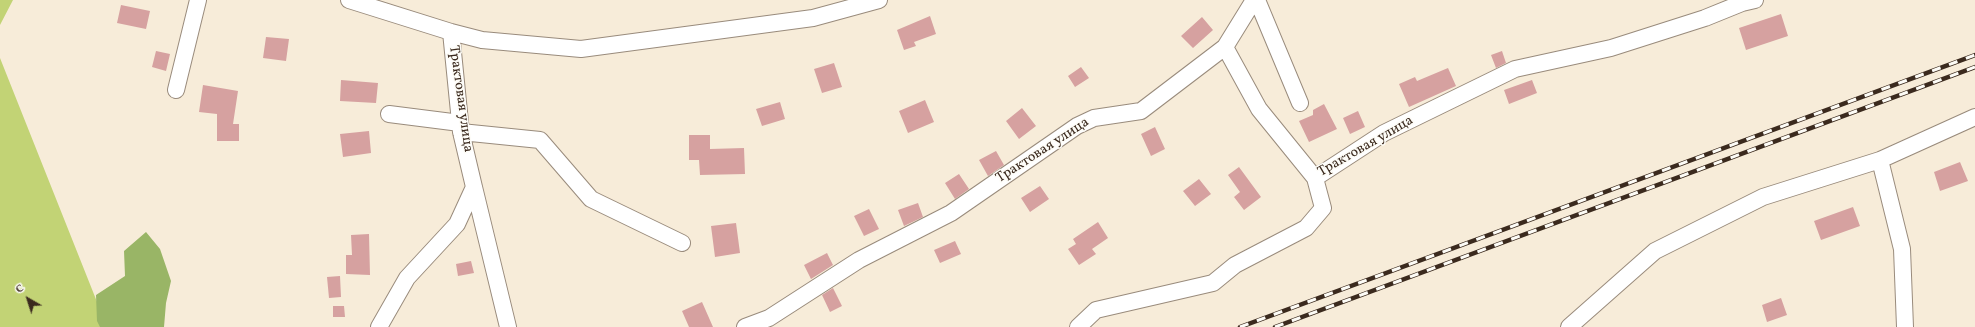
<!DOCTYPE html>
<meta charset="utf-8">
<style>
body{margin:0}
#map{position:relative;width:1975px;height:327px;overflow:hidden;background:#f7ecd9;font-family:Vollkorn,serif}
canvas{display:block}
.north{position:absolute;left:8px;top:279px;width:40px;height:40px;-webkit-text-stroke:3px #fdfcf7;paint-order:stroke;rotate:321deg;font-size:11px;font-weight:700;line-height:16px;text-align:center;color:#3b2a1e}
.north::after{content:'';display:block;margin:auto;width:14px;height:18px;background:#3b2a1e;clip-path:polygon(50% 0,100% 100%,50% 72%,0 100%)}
</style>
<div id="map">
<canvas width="1975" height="327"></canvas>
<div class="north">С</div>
</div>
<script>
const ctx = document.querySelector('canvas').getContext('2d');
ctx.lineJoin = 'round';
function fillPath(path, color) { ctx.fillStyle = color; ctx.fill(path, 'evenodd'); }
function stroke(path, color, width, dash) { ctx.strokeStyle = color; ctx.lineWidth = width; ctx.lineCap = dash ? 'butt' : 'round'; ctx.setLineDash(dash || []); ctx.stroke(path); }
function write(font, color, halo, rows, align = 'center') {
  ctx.font = font + ' Vollkorn,serif'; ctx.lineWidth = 3; ctx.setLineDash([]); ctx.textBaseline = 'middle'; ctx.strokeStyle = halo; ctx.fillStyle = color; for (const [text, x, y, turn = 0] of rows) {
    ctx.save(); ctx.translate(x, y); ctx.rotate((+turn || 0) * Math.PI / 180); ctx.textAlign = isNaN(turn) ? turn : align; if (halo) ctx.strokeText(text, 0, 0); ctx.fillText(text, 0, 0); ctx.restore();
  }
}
fillPath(new Path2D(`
 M0,0h13l-13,25z
 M0,58l107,269h-107z`), '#c2d375');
fillPath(new Path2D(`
 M146,232l14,17 11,32 -5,22 -2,24h-64l-3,-6 -1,-26 29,-19 -1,-25z`), '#99b566');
fillPath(new Path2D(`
 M121,5l29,6 -4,18 -29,-6z
 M1781,14l7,22 -42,14 -7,-22z
 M930,16l6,18 -22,8 2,4 -12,4 -7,-20z
 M1202,17l11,13 -20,18 -12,-12z
 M266,37l23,2 -3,22 -23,-3z
 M156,51l14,3 -4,17 -14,-4z
 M1502,51l4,12 -10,5 -5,-13z
 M834,63l8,24 -20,6 -8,-24z
 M1081,67l8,11 -14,9 -7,-11z
 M1448,68l8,18 -47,21 -10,-23 16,-7 2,4z
 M341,80l37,3 -2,20 -36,-2z
 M1532,80l5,13 -28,11 -5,-14z
 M203,85l35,6 -5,33h6v17h-22v-27l-18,-2z
 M925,100l9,22 -26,11 -9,-22z
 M780,102l5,17 -23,7 -6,-17z
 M1324,104l13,25 -28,13 -10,-21 14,-6v-5z
 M1022,108l14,18 -17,13 -13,-18z
 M1358,111l7,16 -15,7 -7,-16z
 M1155,127l10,22 -14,7 -10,-22z
 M369,131l2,22 -28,4 -3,-23z
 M689,135h21v14l34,-1 1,26 -45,1 -1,-15h-10z
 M996,151l8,14 -16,11 -9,-16z
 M1960,162l8,19 -28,10 -6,-19z
 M1239,167l22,30 -17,13 -10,-13 6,-5 -12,-17z
 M959,174l10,15 -14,10 -10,-16z
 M1199,179l12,15 -16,12 -12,-15z
 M1040,186l9,13 -19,13 -9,-14z
 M918,203l5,14 -19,9 -6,-16z
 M1853,207l7,19 -39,14 -7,-19z
 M869,209l10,20 -15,7 -10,-20z
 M1098,222l10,16 -16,11 4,5 -17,11 -11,-16 8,-5 -3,-5z
 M736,223l4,30 -25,4 -4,-31z
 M369,234l1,41 -24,-1v-19h6l-1,-20z
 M955,241l6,13 -21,9 -6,-13z
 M827,253l6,12 -22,14 -7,-14z
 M471,261l3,12 -16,3 -2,-12z
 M340,276l1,21 -12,1 -2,-21z
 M833,288l9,18 -12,6 -8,-17z
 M1781,298l6,17 -20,7 -5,-17z
 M702,302l11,25h-24l-7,-16z
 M333,306h11l1,11h-12z`), '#d6a1a0');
const minor = new Path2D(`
 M349,0l102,32 31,8 99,9 232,-31 66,-18
 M1257,0l43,103
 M1225,47l29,-47
 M176,90l22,-90
 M389,114l71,9
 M461,132l79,8 51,59 91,44
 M1880,160l22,89 3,78
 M474,187l34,140
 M379,327l28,-49 50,-54 17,-37 -13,-55 -10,-100
 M745,327l24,-9 90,-58 92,-47 126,-87 17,-8 47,-7 84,-64 34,62 56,69 69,-45 131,-64 96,-21 94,-30 37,-15 13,-3
 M1078,327l18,-17 117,-27 22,-18 71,-37 17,-20 -8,-30
 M1569,327l86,-76 108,-54 117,-37 95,-43`);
stroke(minor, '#998b7c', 18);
stroke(minor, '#fff', 16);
const rail = new Path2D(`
 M1240,327l735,-272
 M1275,327l700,-260`);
stroke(rail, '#3b2a1e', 4.5);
stroke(rail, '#fdfcf7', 3, [9]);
write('14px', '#3b2a1e', '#fdfcf7', [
 ["Трактовая улица",460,99,82],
 ["Трактовая улица",1366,147,-30],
 ["Трактовая улица",1043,151,-33]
]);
</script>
